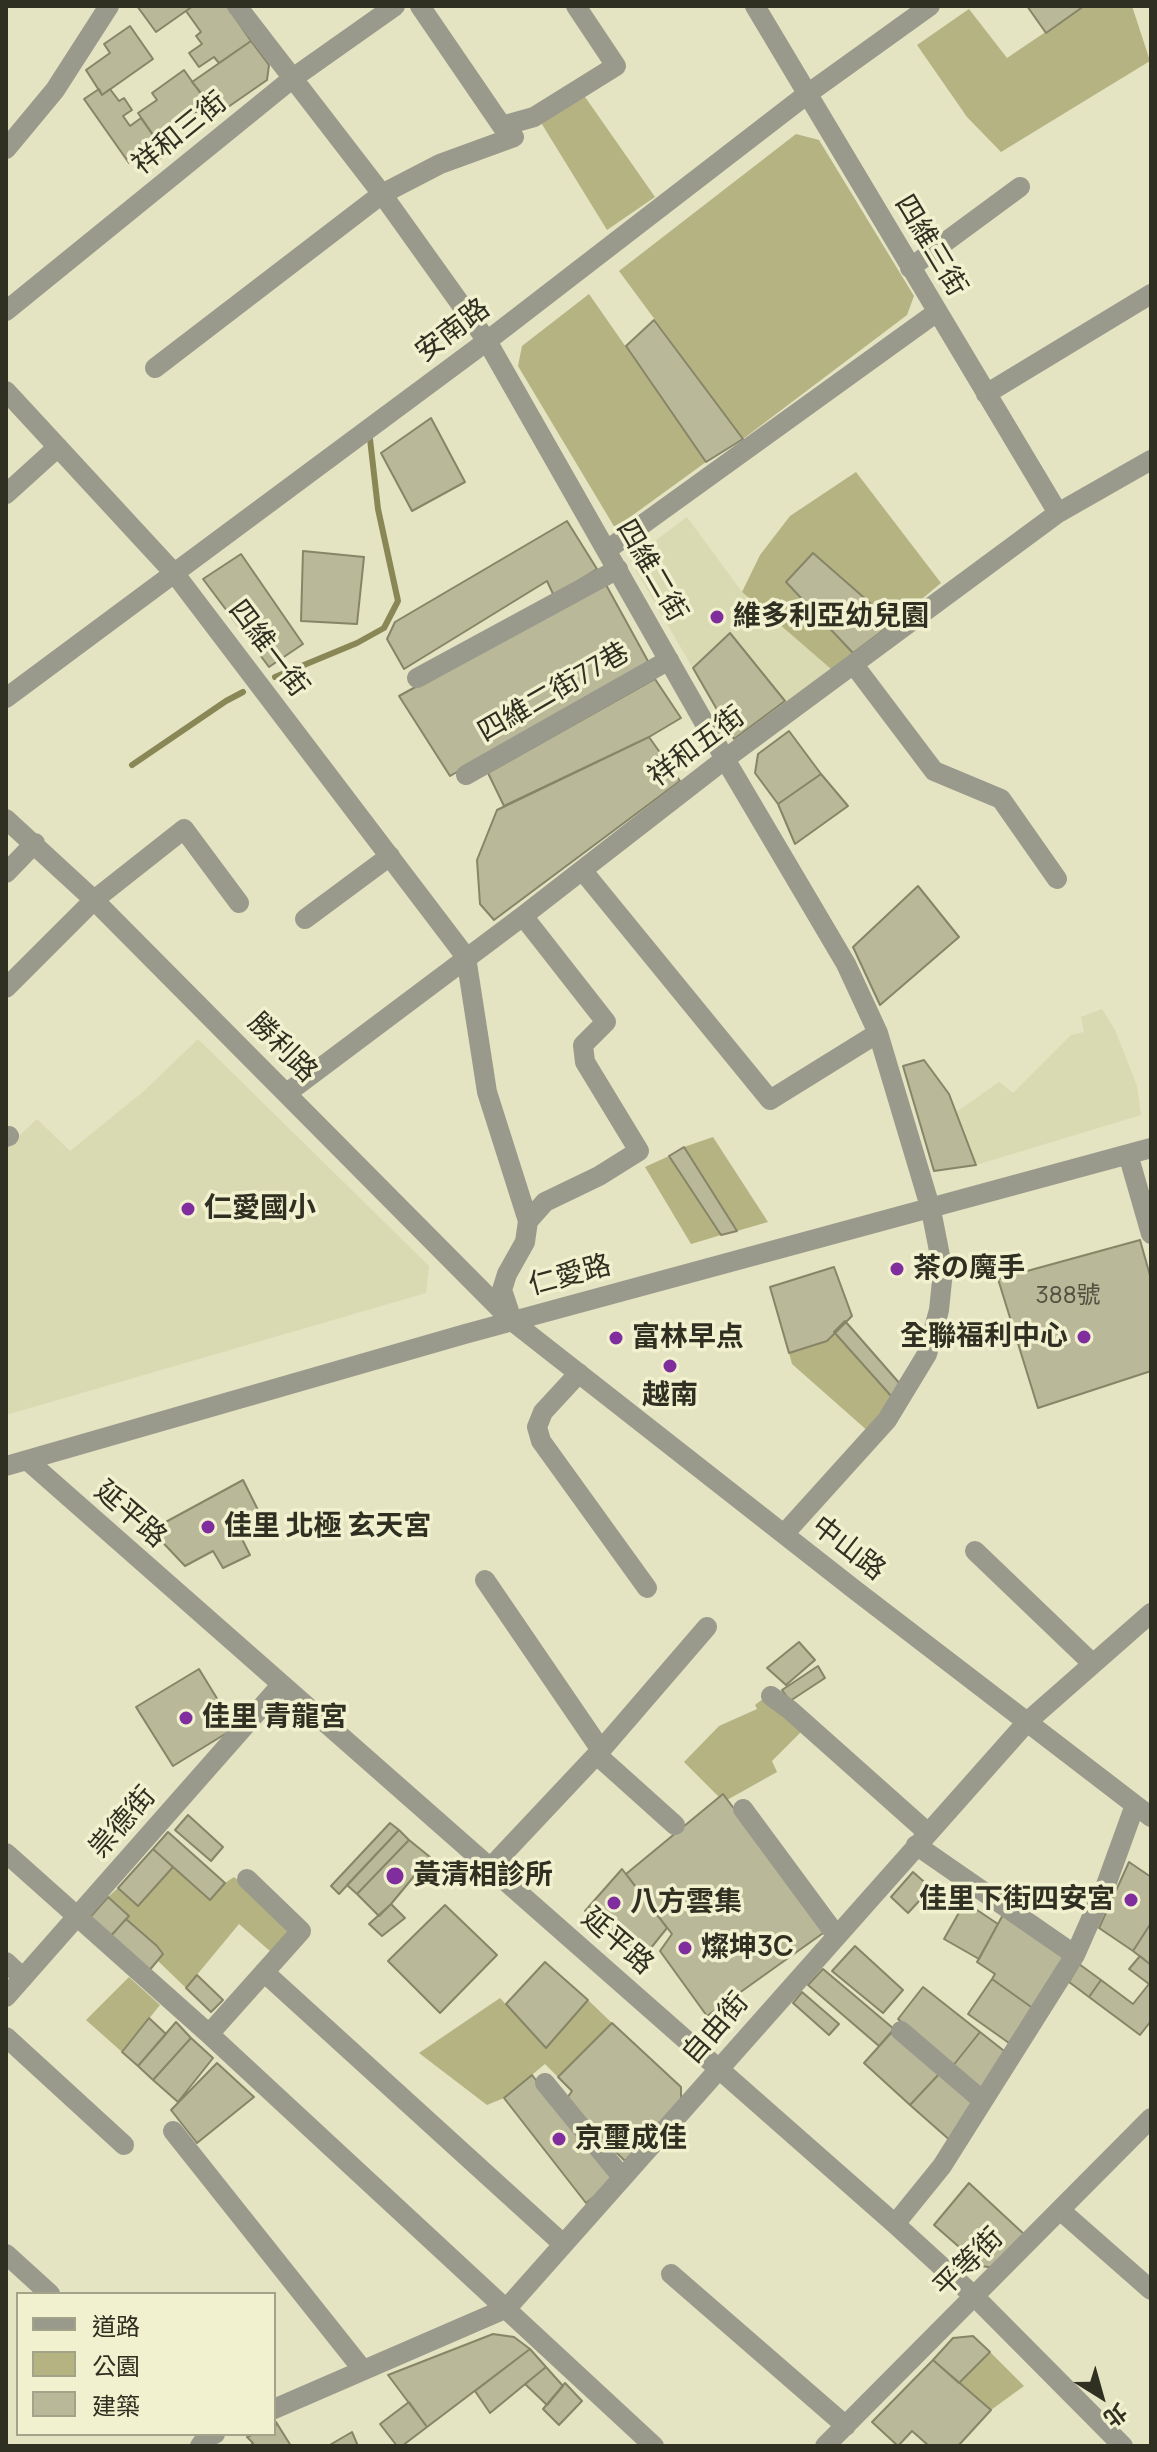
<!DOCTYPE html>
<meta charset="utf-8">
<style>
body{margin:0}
#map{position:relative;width:1157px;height:2452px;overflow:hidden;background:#e4e3c2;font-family:Manrope,"Noto Sans TC",sans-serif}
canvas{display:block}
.frame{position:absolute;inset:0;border:8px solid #2f2f22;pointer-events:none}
.legend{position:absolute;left:16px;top:2292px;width:260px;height:144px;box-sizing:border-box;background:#f1f0cf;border:2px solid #a3a38a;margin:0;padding:10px 14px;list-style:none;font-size:24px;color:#2f2f22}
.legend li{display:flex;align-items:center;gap:16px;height:40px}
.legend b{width:40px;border:2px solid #a3a38a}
.north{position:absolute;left:1061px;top:2356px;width:80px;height:80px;-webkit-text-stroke:6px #f1f0cf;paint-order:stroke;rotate:143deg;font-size:22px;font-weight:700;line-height:32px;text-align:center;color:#2f2f22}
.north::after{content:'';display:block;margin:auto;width:28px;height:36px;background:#2f2f22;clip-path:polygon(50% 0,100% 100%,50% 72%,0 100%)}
</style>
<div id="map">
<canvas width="1157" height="2452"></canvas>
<div class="frame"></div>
<ul class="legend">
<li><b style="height:10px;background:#9a9a8c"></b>道路</li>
<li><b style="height:22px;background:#b5b382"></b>公園</li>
<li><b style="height:22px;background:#b9b899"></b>建築</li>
</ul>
<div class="north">北</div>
</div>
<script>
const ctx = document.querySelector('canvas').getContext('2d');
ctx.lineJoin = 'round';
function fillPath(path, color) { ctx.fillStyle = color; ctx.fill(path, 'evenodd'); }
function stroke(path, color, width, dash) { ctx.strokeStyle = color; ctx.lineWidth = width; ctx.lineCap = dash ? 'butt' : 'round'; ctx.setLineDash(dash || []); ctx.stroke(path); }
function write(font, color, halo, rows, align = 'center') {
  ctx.font = font + ' Manrope,"Noto Sans TC","Noto Sans JP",sans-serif'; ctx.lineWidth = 7; ctx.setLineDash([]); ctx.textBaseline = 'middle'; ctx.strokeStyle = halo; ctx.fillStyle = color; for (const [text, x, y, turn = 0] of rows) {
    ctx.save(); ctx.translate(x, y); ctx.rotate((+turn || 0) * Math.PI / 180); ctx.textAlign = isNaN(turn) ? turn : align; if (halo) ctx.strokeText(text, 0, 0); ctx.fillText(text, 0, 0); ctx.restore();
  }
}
fillPath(new Path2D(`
 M687,517l55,75 89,77 -97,70 -104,-179z
 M1102,1009l13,21 22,56 4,29 -165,50 -21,-52 44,-31 14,11 58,-58 13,-3 -3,-15z
 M198,1039l231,227 -3,27 -420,122v-267l31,-29 33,32 74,-60z`), '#dadab2');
fillPath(new Path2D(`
 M1084,6h48l18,55 -149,91 -34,-35 -50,-72 52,-36 38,49z
 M583,94l72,103 -48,33 -67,-109z
 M796,134l23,6 95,156 -7,19 -164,124 -124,-168z
 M589,294l117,168 -91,66 -97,-162 4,-20z
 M856,472l85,111 -48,40 -81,-69 -26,28 67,71 -22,16 -89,-77 18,-37 30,-39z
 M713,1137l55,85 -31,9 -53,-84z
 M669,1156l52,79 -30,9 -46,-77z
 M834,1332l58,65 -23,35 -77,-68 -3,-11 38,-12z
 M764,1698l39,32 -31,31 5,11 -50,28 -4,-6 -4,3 -35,-35 35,-36 38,-17 -2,-4z
 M173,1867l37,33 15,-17 9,-6 47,39 7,18 -17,18 -32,-28 -53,64 -28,-27 5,-7 -6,-8 -31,-27 3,-3 -21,-19 10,-9 20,18z
 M129,1977l31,28 -38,47 -36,-32z
 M500,1998l46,49 42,-47 24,23 -54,54 -13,-13 -41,34 -17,7 -68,-52z
 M990,2352l34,34 -33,24 -32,-27z`), '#b5b382');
stroke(new Path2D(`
 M275,677l82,-34 27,-15 14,-27 -20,-92 -8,-70
 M132,765l94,-64 17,-9`), '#898756', 6);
const building = new Path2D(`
 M137,6h56l-37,26z
 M193,6h34l24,35 -32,22 -5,-6 -15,10 -10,-14 13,-9 -6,-8 5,-4 -15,-21z
 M1027,6h57l-38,27z
 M130,26l23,33 -51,36 -16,-25 24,-17 -6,-9z
 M251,41l18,24 -2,15 -49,34 -26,-32z
 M184,70l24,34 -52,35 -18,-26 19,-13 -5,-7z
 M99,89l3,6 8,-6 9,12 5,-3 8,12 -9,6 7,10 11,-8 25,36 -11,8 -8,-12 -18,13 -45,-64z
 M654,320l89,119 -37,23 -80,-116z
 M431,418l34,64 -53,29 -31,-58z
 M567,521l30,48 -43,27 -7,-15 -143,88 -17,-30 8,-17z
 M303,551l61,6 -7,67 -56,-3z
 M813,553l80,70 -40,30 -67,-71z
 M241,554l62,90 -34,23 -66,-88z
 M605,583l44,80 -199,113 -51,-80z
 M730,633l55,68 -51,38 -41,-71z
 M655,679l26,39 -32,19 -145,69 -16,-33z
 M789,731l32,43 -43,30 -23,-31 3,-19z
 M649,737l31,44 -186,139 -14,-16 -3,-44 20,-50z
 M821,774l27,32 -53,38 -17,-40z
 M918,886l41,51 -79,68 -27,-58z
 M924,1060l25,34 27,71 -42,6 -31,-105z
 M684,1147l53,84 -16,4 -52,-79z
 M1140,1240l11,39v92l-113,37 -40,-129z
 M834,1267l18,49 -25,25 -38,12 -19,-66z
 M845,1321l56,64 -9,12 -58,-65z
 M243,1480l22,44 -24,13 9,18 -27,13 -10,-17 -28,15 -34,-36z
 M799,1642l16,18 -29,25 -19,-17z
 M818,1666l7,12 -35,23 -8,-11z
 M199,1669l36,59 -62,38 -37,-59z
 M723,1794l103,137 -119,85 -47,-65 12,-17 -46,-60z
 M188,1815l35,32 -12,14 -36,-31z
 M390,1823l9,7 -60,64 -8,-8z
 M399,1830l10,10 -52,54 -10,-9z
 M168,1832l57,51 -15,17 -57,-51z
 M409,1840l21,17 -39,47 -12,12 -22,-22z
 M153,1849l20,18 -35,39 -20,-18z
 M1129,1862l22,15v46l-18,28 -34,-23z
 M622,1869l45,59 -25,31 -57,-48z
 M913,1872l18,16 -23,25 -17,-16z
 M108,1897l21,19 -23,25 -20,-19z
 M965,1902l33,22 -19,35 -35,-20z
 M391,1904l14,14 -23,18 -13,-12z
 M445,1905l52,50 -57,58 -52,-52z
 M1004,1913l60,44 -30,52 -42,-30 3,-5 -18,-12z
 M126,1919l31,27 6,8 -15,18 -38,-35z
 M1151,1923v42l-18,-14z
 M855,1946l48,44 -20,23 -51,-42z
 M1140,1956l11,9v56l-11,14 -51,-38 12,-17 32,24 16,-20 -20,-15z
 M545,1962l43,38 -42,48 -40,-44z
 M1079,1964l22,16 -12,17 -20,-15z
 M823,1969l71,60 -15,17 -71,-61z
 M197,1975l26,25 -12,12 -25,-24z
 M992,1979l42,30 -25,34 -41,-29z
 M923,1987l57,45 -28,35 -54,-48z
 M802,1992l37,32 -10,11 -36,-32z
 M149,2018l17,16 -28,32 -16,-14z
 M176,2022l15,16 -38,42 -15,-14z
 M612,2023l69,64v13l-56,61 -60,-60 7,-10 -14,-14z
 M980,2032l28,22 -26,40 -30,-27z
 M891,2033l49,40 -30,32 -46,-42z
 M191,2038l22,20 -35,44 -25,-22z
 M217,2063l37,34 -57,46 -26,-33z
 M940,2073l36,31 -24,38 -42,-37z
 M532,2075l82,106 -28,22 -82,-105z
 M969,2183l57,53 -31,32 -14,-2 -47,-41z
 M493,2334l21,3 16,12 -103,78 -39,-52z
 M973,2336l17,16 -31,31 -26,-23 20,-22z
 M530,2349l16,18 -56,46 -15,-22z
 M933,2360l58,50 -33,36h-29l-17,-15 -14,15 -26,-24z
 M546,2367l17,19 -16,19 -22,-21z
 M565,2383l17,18 -23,24 -16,-16z
 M409,2402l18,25 -25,19h-5l-17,-22z
 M276,2422l15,24h-41l3,-3 -6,-6 7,-3h20z
 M352,2432l6,14h-30z`);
fillPath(building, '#b9b899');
stroke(building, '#868567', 2);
stroke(new Path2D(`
 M237,6l145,188 105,147 238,418 121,205 32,69 53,177 12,61 -4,39 -12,44 -40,66 -103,114
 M420,6l82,120 32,-9 82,-51 -40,-60
 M755,6l303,507
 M6,149l49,-59 54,-84
 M910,268l110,-81
 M6,311l287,-233 102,-72
 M155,368l227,-174 58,-30 74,-27
 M6,391l169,183 291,383 21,135 41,129
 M986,394l165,-100
 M6,494l52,-47
 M607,550l330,-238
 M854,665l80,106 67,28 56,80
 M417,678l201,-109
 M6,698l481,-357 319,-246 124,-89
 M466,775l203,-115
 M6,819l88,81 418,421 343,269 296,227
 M582,870l188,230 108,-67
 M6,873l29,-30
 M305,919l85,-63
 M6,988l88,-88 90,-71 55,74
 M287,1093l236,-177 202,-157 333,-246 93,-53
 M6,1137l3,-1
 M1128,1154l23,80
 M511,1317l-9,-27 5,-16 18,-32 3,-21 17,-19 54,-26 40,-25 -54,-89 -2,-17 23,-23 -83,-106
 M579,1373l-36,39 -6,15 4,14 106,147
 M27,1460l868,764 80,73 148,149
 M6,1466l459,-132 686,-186
 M975,1551l118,113
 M485,1580l116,170
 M771,1696l19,14 137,122
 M597,1755l78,70
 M743,1809l93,126
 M916,1845l159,110
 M6,1853l203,181 445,412
 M489,1869l112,-119 106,-123
 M6,1962l17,16
 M264,1972l299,272
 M6,1997l275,-312
 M901,2031l82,70
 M209,2034l92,-103 -54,-52
 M6,2037l118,108
 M545,2083l77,94
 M173,2131l190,239
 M1060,2210l91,80
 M895,2224l47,-58 133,-211 31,-70 29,-80
 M6,2254l44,40
 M671,2274l175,152
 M274,2409l233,-101 520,-586 124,-109
 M200,2446l7,-9 8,-3
 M825,2446l326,-328`), '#9a9a8c', 20);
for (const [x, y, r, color] of [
 [717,617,8,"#802e9d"],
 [188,1209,8,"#802e9d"],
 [897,1269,8,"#802e9d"],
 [1084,1337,8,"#802e9d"],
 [616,1338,8,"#802e9d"],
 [670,1366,8,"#802e9d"],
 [208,1527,8,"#802e9d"],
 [186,1718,8,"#802e9d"],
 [395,1876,10,"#802e9d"],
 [1131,1900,8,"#802e9d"],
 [614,1903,8,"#802e9d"],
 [685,1948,8,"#802e9d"],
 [559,2139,8,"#802e9d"]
]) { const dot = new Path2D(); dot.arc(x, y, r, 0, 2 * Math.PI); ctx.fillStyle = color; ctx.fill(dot); stroke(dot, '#f1f0cf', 3); }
write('24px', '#525140', null, [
 ["388號",1068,1296]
]);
write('28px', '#2f2f22', '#f1f0cf', [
 ["祥和三街",180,134,-39],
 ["四維三街",930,246,59],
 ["安南路",453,331,-37],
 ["四維二街",651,571,60],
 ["四維一街",268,649,53],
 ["四維二街77巷",554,693,-30],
 ["祥和五街",697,747,-37],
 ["勝利路",282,1048,45],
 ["仁愛路",570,1276,-15],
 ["延平路",130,1515,41],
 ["中山路",848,1549,38],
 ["祟德街",123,1823,-49],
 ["延平路",617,1942,41],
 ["自由街",716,2029,-49],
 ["平等街",969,2263,-45]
]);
write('bold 28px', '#2f2f22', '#f1f0cf', [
 ["維多利亞幼兒園",733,617],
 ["仁愛國小",204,1209],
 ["茶の魔手",913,1269],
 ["全聯福利中心",1068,1337,"right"],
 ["富林早点",632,1338],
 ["越南",670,1396,"center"],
 ["佳里 北極 玄天宮",224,1527],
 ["佳里 青龍宮",202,1718],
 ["黃清相診所",413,1876],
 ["佳里下街四安宮",1115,1900,"right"],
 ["八方雲集",630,1903],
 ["燦坤3C",701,1948],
 ["京璽成佳",575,2139]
], 'left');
</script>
